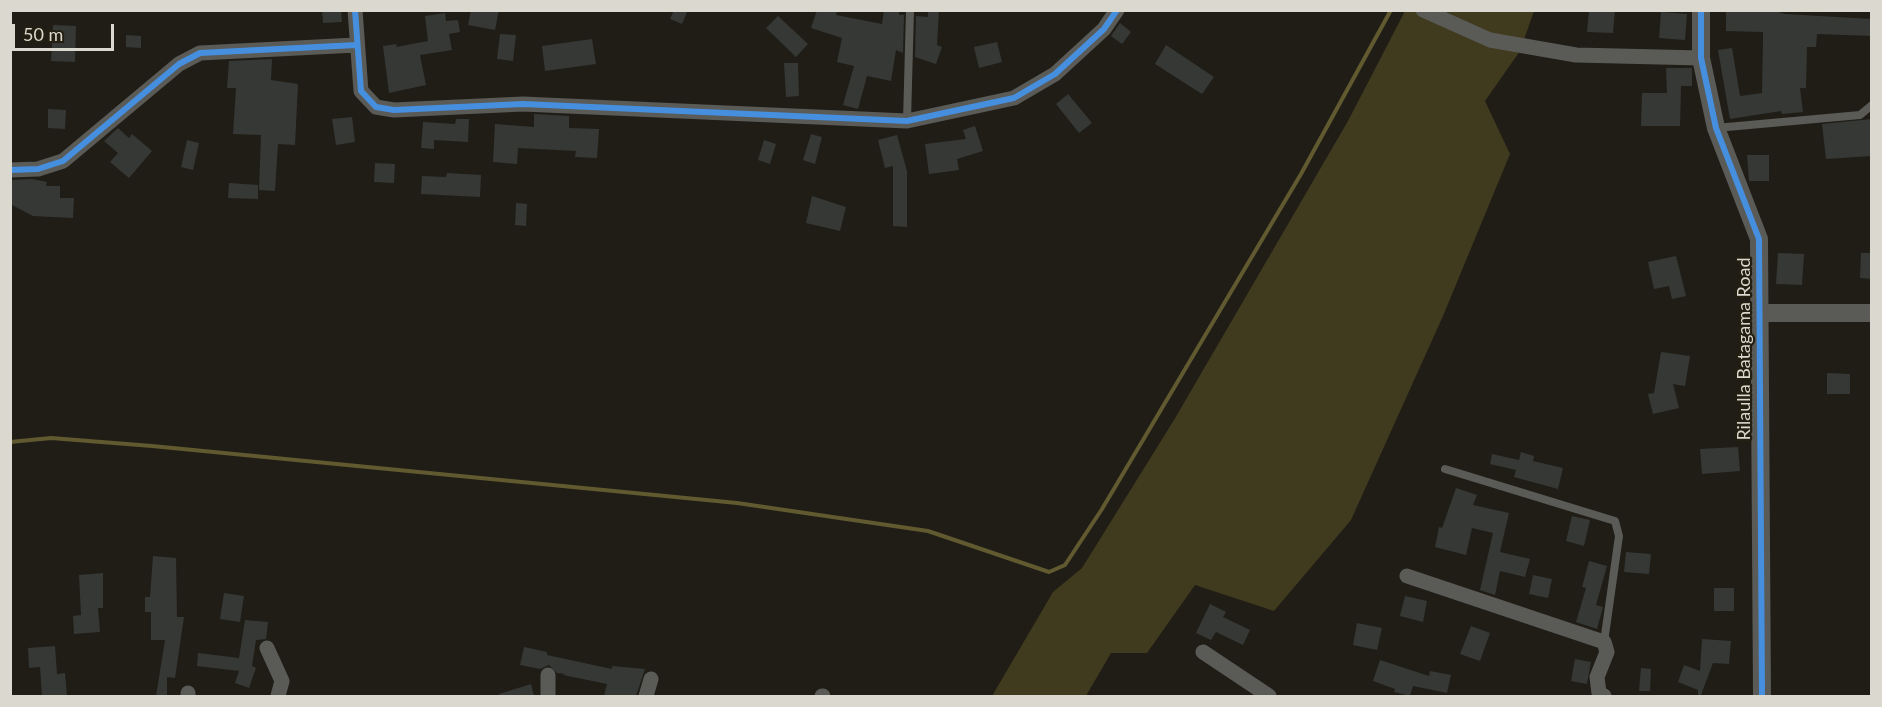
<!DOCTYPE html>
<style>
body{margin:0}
#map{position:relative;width:1882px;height:707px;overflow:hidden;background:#1f1d16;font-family:Lato,sans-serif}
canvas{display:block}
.frame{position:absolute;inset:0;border:12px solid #dad8cf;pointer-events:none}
.scale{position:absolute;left:12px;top:24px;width:102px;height:27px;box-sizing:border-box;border:3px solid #dad8cf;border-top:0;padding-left:8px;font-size:18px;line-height:21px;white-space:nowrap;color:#dad8cf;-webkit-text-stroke:4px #232012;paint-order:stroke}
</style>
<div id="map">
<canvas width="1882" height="707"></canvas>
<div class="frame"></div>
<div class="scale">50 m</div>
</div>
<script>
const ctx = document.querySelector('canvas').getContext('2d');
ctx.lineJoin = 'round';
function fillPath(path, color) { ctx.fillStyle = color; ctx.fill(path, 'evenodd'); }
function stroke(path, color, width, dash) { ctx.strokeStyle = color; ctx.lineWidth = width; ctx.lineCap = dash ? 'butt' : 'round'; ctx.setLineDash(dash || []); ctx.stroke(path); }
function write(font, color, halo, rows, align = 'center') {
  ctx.font = font + ' Lato,sans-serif'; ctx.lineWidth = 4.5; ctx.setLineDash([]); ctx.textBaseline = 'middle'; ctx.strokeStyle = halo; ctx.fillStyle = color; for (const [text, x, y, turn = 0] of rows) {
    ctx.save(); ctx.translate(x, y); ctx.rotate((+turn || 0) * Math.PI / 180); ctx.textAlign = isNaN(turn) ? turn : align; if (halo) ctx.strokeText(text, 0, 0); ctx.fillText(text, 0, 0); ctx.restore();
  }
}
fillPath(new Path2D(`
 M1405,11h129l-14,40 -35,50 25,53 -67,162 -92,204 -77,91 -79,-26 -48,68h-36l-25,43h-94l61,-104 29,-24 92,-148 174,-299z`), '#403a1e');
stroke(new Path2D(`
 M10,442l41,-4 101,8 585,57 191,28 121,41 16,-7 37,-56 199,-335 90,-164`), '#61592f', 4);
fillPath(new Path2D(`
 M322,10h19l1,12 -19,1z
 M471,10h28l-4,20 -27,-5z
 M674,10h14l-6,14 -12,-5z
 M817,10h20l-1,5 46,9 2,-14h15v5h5l-1,38 -7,-3 -5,31 -24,-5 -9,33 -15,-4 11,-39 -17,-4 5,-24 -31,-10z
 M928,10h11l-2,35 5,2 -6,17 -21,-7 1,-41 12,1z
 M1589,10h26l-2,23 -26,-1z
 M1726,10h45l14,4 87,5v17l-55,-2 -1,13h-9l-1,41h-6l3,24 -21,2 -1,-3 -51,8 -12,-69 14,-2 8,48 22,-3 1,-54v-7l-37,-1z
 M1661,12l26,2 -2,26 -26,-2z
 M445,13l1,8 12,-1 2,12 -11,2 3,16 -32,5 6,30 -37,8 -6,-47 14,-2 -1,3 32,-6 -3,-25z
 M778,16l30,28 -12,13 -30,-29z
 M1120,23l11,9 -9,12 -11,-8z
 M53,25l23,1 -1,36 -24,-1z
 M500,34l16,1 -3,26 -16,-2z
 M126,35l15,1v12l-15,-1z
 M592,39l4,25 -51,7 -3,-25z
 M997,42l5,20 -23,6 -5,-21z
 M1166,45l48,32 -12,17 -47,-30z
 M272,59l-1,21 27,4 -3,61 -17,-1 -3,47 -16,-1 2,-55 -28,-1 3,-46h-9l2,-27z
 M784,63h14l1,33 -13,1z
 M1666,68h26v18h-11l-1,40h-39l1,-33h25z
 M1068,94l24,29 -13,10 -23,-29z
 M48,109l18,1 -1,19 -17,-1z
 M534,114l35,2v12l30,1 -2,29 -22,-1 1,-6 -58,-3 -1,16 -24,-2 2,-38 39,3z
 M352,117l3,25 -19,3 -4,-26z
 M456,119h13l-1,23 -34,-2v9l-13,-1 2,-26 32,2z
 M1872,119v37l-46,3 -4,-35z
 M975,126l8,25 -26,8 2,11 -30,4 -4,-30 41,-5 -3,-9z
 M118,128l11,10 3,-4 20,17 -23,27 -19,-16 8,-9 -14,-12z
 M811,134l11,3 -7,27 -12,-4z
 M897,135l10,36v56l-14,-1v-60l-8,2 -7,-28z
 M187,140l12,3 -6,27 -12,-3z
 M764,140l12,4 -6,20 -12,-4z
 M1747,155h22v26h-20z
 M375,163l20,1 -1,19 -20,-1z
 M447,173l34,2 -1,22 -59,-3 1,-18 24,1z
 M32,179l15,3 -1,4h14v12h14l-1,20 -40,-2 -23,-12v-24z
 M229,183l29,2v14l-30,-1z
 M812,196l34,11 -6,24 -34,-8z
 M516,203l11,1 -1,22 -11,-1z
 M1778,253l26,1 -2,31 -26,-1z
 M1861,253h11v26l-12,-1z
 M1676,256l10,40 -14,3 -3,-13 -15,3 -6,-27z
 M1661,352l29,4 -5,30 -12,-2 6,24 -26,6 -5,-20 6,-1z
 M1827,373l23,1v20h-23z
 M1738,447l2,24 -38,3 -2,-25z
 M1521,452l13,4 -1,5 30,7 -5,21 -44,-12 2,-7 -26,-6 2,-10 27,6z
 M1456,488l21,7 -4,10 36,8 -9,39 30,7 -5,18 -25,-6 -5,24 -15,-5 13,-57 -21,-5 -6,27 -31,-8 4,-20 3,1z
 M1572,516l18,4 -6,26 -18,-5z
 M1626,552l25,2 -2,20 -25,-2z
 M153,556l23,2 1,59h7l-9,61 -8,-1v19h-11l9,-56h-14v-28h-6v-15h5z
 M1589,561l18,5 -11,39 7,2 -6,22 -21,-7 10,-34 -4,-1z
 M103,573v35h-5l2,24 -26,2 -1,-18 8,-1 -2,-40z
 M1533,575l19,4 -4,19 -19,-4z
 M1714,588h20v23h-20z
 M224,593l20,3 -4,26 -20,-3z
 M1405,596l22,5 -4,21 -23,-6z
 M1210,604l16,8 -3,5 27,13 -7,15 -27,-13 -5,8 -15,-7z
 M245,620l23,2 -2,17 -10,1 -4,26 4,2 -7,20 -14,-5 4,-12 -42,-5 1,-13 41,5z
 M1357,623l25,5 -5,22 -24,-5z
 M1471,626l19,7 -10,28 -20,-7z
 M1702,639l29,2 -2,23 -16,-1 -12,32h-3v-5l-20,-8 6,-17 16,6z
 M55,646l2,28 8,-1 2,23h-25l-2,-29 -11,1 -1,-20z
 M524,647l23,5v3l65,14v-3l33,3 -9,27h-32l3,-12 -44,-9 2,-1 -8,-1 -8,-8 -9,4 -20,-4z
 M1575,659l16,3 -4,22 -16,-3z
 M1380,660l49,16 1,-5 21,4 -4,18 -34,-7 -3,10 -16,-4 1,-3 -22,-8z
 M1641,668l10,1 -1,22h-11z
 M531,684l3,12h-35v-2z`), '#363836');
stroke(new Path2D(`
 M907,121l3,-111
 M1716,128l144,-13 12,-10
 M1445,469l170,52 4,15 -15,106`), '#5a5a57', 8);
stroke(new Path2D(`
 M355,10l6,81 15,16 18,3 129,-6 384,17 107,-23 41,-24 49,-45 13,-19
 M1423,10l67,30 86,15 125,3
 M10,170l28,-1 25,-8 116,-97 21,-11 156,-8
 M1407,576l197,66 3,10 -10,25 2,16 5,3
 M267,648l15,33 -4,15
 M1203,652l66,44
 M548,675v21
 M188,696v-3
 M646,696l5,-17
 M822,696h1`), '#5a5a57', 15);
stroke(new Path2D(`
 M1701,10v48l15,70 43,111 3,457
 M1758,313h114`), '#5a5a57', 18);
stroke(new Path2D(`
 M355,10l6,81 15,16 18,3 129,-6 384,17 107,-23 41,-24 49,-45 13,-19
 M1701,10v48l15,70 43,111 3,457
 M10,170l28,-1 25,-8 116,-97 21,-11 156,-8`), '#468fdf', 6);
write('18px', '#dad8cf', '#232012', [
 ["Rilaulla Batagama Road",1744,349,-90]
]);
</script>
